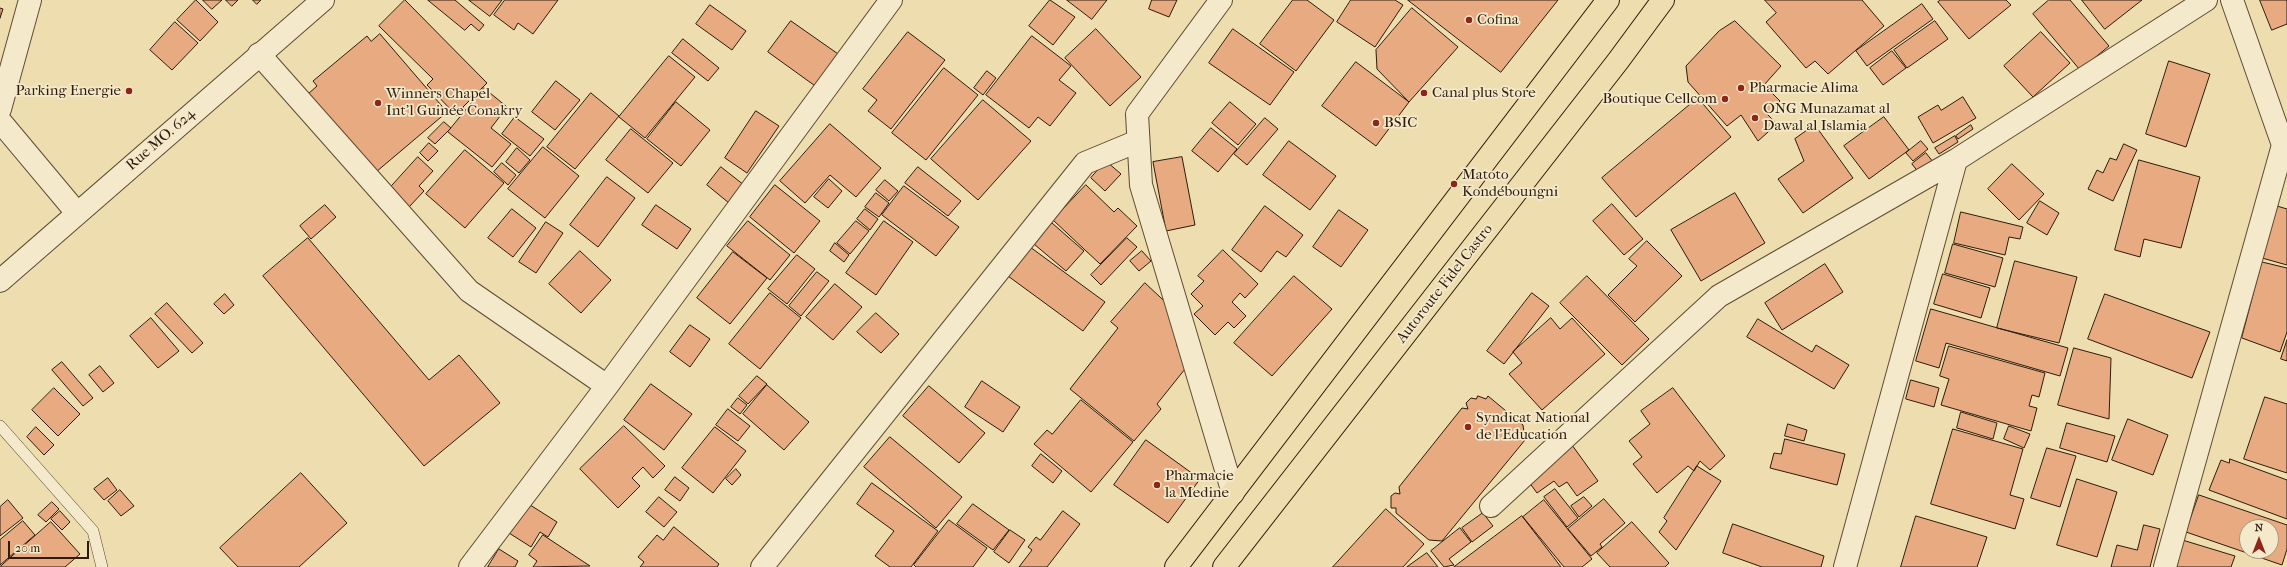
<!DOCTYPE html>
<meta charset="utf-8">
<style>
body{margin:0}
#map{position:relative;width:2287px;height:567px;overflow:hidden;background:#eeddae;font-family:"IM FELL French Canon",serif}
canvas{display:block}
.north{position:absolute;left:2239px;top:519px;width:40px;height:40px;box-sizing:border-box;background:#f4e9ca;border:1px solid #a5977e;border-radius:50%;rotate:0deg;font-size:11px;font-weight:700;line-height:16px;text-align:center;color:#2e1b0b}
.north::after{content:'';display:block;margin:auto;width:14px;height:18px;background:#8f2418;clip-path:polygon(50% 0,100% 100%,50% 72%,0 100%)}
.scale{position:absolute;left:8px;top:541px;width:81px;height:18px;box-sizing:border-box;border:2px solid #2e1b0b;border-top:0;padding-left:5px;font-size:12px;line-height:14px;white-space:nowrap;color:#2e1b0b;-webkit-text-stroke:3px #f4e9ca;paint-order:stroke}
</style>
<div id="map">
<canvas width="2287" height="567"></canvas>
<div class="north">N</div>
<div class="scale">20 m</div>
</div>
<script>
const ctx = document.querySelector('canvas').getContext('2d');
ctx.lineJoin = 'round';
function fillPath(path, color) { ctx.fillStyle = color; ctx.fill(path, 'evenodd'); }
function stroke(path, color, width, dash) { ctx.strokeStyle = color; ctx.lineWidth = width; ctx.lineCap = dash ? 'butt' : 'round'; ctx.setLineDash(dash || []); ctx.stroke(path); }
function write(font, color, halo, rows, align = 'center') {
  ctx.font = font + ' "IM FELL French Canon",serif'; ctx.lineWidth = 3.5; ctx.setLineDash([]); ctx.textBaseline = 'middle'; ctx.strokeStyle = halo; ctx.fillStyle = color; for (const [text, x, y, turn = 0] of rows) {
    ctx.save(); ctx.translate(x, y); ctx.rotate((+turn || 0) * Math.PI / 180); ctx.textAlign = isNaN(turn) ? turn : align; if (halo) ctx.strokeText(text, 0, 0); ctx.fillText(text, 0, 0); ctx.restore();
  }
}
const building = new Path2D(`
 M196,0l22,22 -18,19 -23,-21z
 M203,0h19l-10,9z
 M226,0h12l-6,6z
 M253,0h8l-4,4z
 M405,0l82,83 -24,24 1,2 -7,7 -30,-31 6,-6 -54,-53z
 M428,0h27l29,25 -5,6 -8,-7 -6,6z
 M469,0h33l-12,16z
 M505,0h53l-25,34 -15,-11 -4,7 -20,-15z
 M1050,0l25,17 -22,28 -24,-19z
 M1067,0h40l-15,19z
 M1152,0h25l-8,17 -20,-8z
 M1293,0h14l27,20 -38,51 -36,-27z
 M1351,0h44l8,5 -28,42 -38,-25z
 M1408,0h150l-57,72z
 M1765,0h97l22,26 -56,48 -13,-13 -9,7 -40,-46 10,-9z
 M1941,0h65l5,5 -42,34 -31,-37z
 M2049,0h21l39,46 -29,24 -47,-56z
 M2082,0h60l-37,29z
 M2260,0h27v24l-15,6z
 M1922,4l11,15 -66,47 -11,-15z
 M710,5l36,26 -14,19 -36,-26z
 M0,8l3,1 -3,9z
 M1412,8l46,39 -49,55 -32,-33 -1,-19z
 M791,21l50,35 -23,32 -50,-36z
 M1735,21l46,45 -17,19 16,16 -13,13 10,10 -19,17 -17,-26 -14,11 -39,-44 -2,-16 33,-35z
 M1935,21l13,18 -41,29 -13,-18z
 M175,22l23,21 -26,27 -22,-20z
 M1096,29l45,48 -31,29 -45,-48z
 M1233,29l61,43 -24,33 -61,-42z
 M908,32l37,28 -54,69 -23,-18 9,-11 -14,-11z
 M2041,32l29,31 -37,34 -29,-31z
 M380,34l67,78 -71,60 -68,-78 9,-8 -4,-5 54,-45 4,5z
 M1032,36l39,30 -12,14 17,13 -26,33 -12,-9 -9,11 -43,-33z
 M683,39l36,29 -11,13 -36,-28z
 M1892,51l14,17 -23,17 -13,-17z
 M669,56l26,21 -50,61 -26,-21z
 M2169,61l41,13 -24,73 -40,-13z
 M1356,62l53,40 -33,44 -54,-40z
 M944,68l34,27 -52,65 -34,-27z
 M987,71l9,7 -13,17 -9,-7z
 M556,81l24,19 -25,30 -23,-18z
 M484,88l23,19 -16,21 20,16 -19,23 -44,-35z
 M591,93l28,23 -44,53 -28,-22z
 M1963,97l13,21 -43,25 -15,-26 20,-12 3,5z
 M1698,98l33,39 -95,80 -34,-39z
 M983,100l48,41 -53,59 -47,-41z
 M676,102l34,28 -29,36 -34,-27z
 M1230,102l26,22 -18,21 -26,-22z
 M756,111l23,15 -32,47 -22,-15z
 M515,117l29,22 -14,17 -28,-22z
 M1884,117l25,33 -40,29 -25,-33z
 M1265,118l13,11 -31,36 -13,-11z
 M444,122l7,6 -16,16 -7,-6z
 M830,124l51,44 -25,29 -26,-22 -25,28 -25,-22z
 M1815,125l38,53 -50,35 -25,-34 26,-18 -9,-22z
 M1971,125l2,4 -15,10 -2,-3z
 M1211,128l26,21 -19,23 -26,-21z
 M631,129l42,34 -25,30 -42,-33z
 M1955,136l3,6 -19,12 -4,-6z
 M1289,141l47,35 -26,34 -47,-35z
 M1921,141l7,8 -15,12 -7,-8z
 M429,143l9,8 -10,10 -8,-8z
 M2124,144l13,6 -24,51 -25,-12 9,-19 6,3 7,-15 6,2z
 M543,147l36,29 -34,42 -37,-29z
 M517,148l13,12 -11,13 -13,-11z
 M465,150l39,33 -39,45 -39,-34z
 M1926,153l11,14 -15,10 -10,-13z
 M418,157l15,14 -14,15 5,5 -15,16 -20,-18z
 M1182,157l13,68 -29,6 -13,-69z
 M2139,160l61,17 -19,71 -37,-9 -4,18 -25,-7z
 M1106,161l15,13 -16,17 -14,-13z
 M502,163l14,12 -8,10 -14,-13z
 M2012,164l32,30 -25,26 -31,-31z
 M721,167l23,18 -15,18 -22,-18z
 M918,167l43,34 -13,15 -43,-33z
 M607,177l28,21 -37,49 -28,-22z
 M829,179l13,12 -14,17 -14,-11z
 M885,180l13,11 -9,10 -13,-11z
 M775,185l45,36 -26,32 -44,-36z
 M1086,185l28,27 4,-4 19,18 -37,38 -47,-44z
 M904,186l55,41 -23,29 -54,-41z
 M876,193l13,10 -10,14 -14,-10z
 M1735,193l30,50 -64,38 -30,-51z
 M2040,201l19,12 -12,22 -20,-12z
 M1612,204l31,35 -19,16 -31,-34z
 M325,205l11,12 -25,22 -11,-13z
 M656,205l35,24 -14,20 -35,-24z
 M1265,206l38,29 -17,22 -9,-6 -16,21 -29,-22z
 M2277,206l10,3v56l-25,-7z
 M512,209l24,19 -23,29 -25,-19z
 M865,209l13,10 -8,11 -13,-11z
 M1339,210l29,20 -27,37 -28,-20z
 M1961,212l62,15 -3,12 -11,-2 -4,18 -51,-12z
 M748,221l42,34 -20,25 -43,-34z
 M856,221l13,10 -19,23 -13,-11z
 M884,221l29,21 -37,53 -30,-22z
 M546,222l17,11 -27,40 -17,-11z
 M1052,223l32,28 -18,20 -32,-27z
 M308,238l121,142 30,-25 41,48 -76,63 -161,-190z
 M1127,238l10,9 -36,38 -10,-10z
 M1647,241l35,35 -47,46 -27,-27 29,-29 -8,-7z
 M835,243l14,12 -5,7 -14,-11z
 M1953,244l50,14 -8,29 -50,-14z
 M1030,247l75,55 -22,29 -75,-55z
 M1223,250l35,34 -13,14 -5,-5 -8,9 14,14 -12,12 -6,-6 -13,13 -21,-21 9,-8 -12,-12 13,-13 -6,-5z
 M580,251l31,29 -30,33 -32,-29z
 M1142,251l9,10 -12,10 -9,-10z
 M733,252l34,26 -37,46 -33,-26z
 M797,255l18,14 -28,35 -19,-15z
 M2015,261l62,16 -18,66 -62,-15z
 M2262,262l25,6v64l-7,20 -38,-14z
 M1825,264l18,28 -61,38 -17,-27z
 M817,272l12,9 -28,35 -12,-10z
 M1943,274l47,14 -9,30 -47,-14z
 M1294,276l38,33 -60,67 -38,-33z
 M1587,276l62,63 -27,26 -62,-62z
 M1145,283l30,28 2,35 12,18 -32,40 4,5 -27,32 -64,-52 48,-61 -7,-6z
 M835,284l27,23 -29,33 -27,-23z
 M770,293l31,25 -41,51 -31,-25z
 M1532,293l17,13 -45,58 -17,-13z
 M225,294l9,11 -10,9 -10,-10z
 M2105,294l105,38 -18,46 -104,-39z
 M167,303l36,40 -11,10 -37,-39z
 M1931,309l137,39 -8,28 -114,-33 -7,25 -23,-7z
 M876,313l23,21 -18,19 -24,-21z
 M151,318l28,33 -21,17 -28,-32z
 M1551,318l9,11 12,-11 33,36 -63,56 -33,-36 13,-11 -9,-11z
 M1758,319l54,33 4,-7 33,20 -15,24 -87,-52z
 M690,325l20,14 -20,28 -20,-15z
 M2287,340v21l-6,-2z
 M1949,346l96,27 -6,24 -7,-2 -3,11 8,2 -6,23 -90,-26 8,-26 -9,-3z
 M2074,348l37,10 -2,61 -51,-14z
 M62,362l31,36 -10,8 -31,-36z
 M100,366l14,17 -11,9 -14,-17z
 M757,376l10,8 -19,20 -9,-8z
 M1911,380l28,8 -5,19 -28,-8z
 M982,381l38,26 -17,25 -38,-25z
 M651,384l41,30 -28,36 -40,-30z
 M767,385l42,37 -25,28 -41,-36z
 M929,386l56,47 -26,30 -56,-47z
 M54,388l26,26 -22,22 -26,-26z
 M1673,388l52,68 -15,14 -10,-9 -6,10 -6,-5 -31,27 -24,-29 9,-7 -13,-16 21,-17 -9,-13z
 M1478,396l8,3 2,-3 35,29 2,15 -83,101 -13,-1 -33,-27v-5h-5v-12l4,-3 5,1 -1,-7 63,-79 6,1 -2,-6 5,-5 5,1z
 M2265,397l22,7v69l-43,-14z
 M738,398l9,7 -7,9 -9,-7z
 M1081,400l52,42 -42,50 -57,-48 13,-14 5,4z
 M728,409l22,17 -12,15 -22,-16z
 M1961,412l36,11 -4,16 -36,-11z
 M2128,419l40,16 -15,40 -41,-15z
 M2067,423l48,13 -8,26 -47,-14z
 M1788,424l19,6 -3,11 -19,-5z
 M624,426l41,40 -12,12 -10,-11 -11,11 8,8 -22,22 -38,-39z
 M2009,426l21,8 -6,14 -20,-9z
 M36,427l18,18 -10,10 -17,-18z
 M715,427l31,24 -33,42 -31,-25z
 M1953,429l70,20 -13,46 14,4 -9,30 -84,-25z
 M890,437l72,60 -26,31 -72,-61z
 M1785,439l60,15 -8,31 -67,-17 4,-15 7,1z
 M1146,440l54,39 -32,44 -54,-38z
 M1572,445l26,36 -21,15 -10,-14 -8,5 -5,-6 -17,12 -11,-15z
 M2047,448l29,8 -16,51 -29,-9z
 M1041,454l21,17 -9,12 -21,-17z
 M2230,459l57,21v39l-78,-29 12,-30 8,3z
 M1697,466l24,15 -45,69 -17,-18 8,-11 -3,-3z
 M736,469l5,6 -9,10 -6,-6z
 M301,473l46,50 -48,44h-61l-18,-19z
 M675,477l14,11 -9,13 -15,-11z
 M108,478l9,12 -13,10 -10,-11z
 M2077,479l40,13 -20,65 -40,-12z
 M872,483l66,48 -27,36h-21l-15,-11 19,-25 -37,-27z
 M1555,489l23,29 -11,9 -23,-30z
 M120,490l14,16 -13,10 -13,-15z
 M2199,495l88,30v24l-5,16 -96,-33zM2247,527h24v24h-24z
 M659,497l18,15 -13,15 -18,-15z
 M1584,497l8,9 -13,11 -8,-11z
 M1604,499l21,24 -25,21 2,3 -11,9 -23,-27z
 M8,500l15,18 -23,18v-29z
 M1544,500l48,59 -10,8h-18l-41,-50z
 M52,502l7,7 -13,13 -8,-7z
 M527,503l30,19 -9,15 -8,-5 -9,15 -22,-14z
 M973,504l36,26 -16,20 -36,-26z
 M1386,509l38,35 -21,23h-70z
 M60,511l10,11 -8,8 -11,-11z
 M1063,511l17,13 -33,43h-28l13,-17 -4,-3 8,-10 4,3z
 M1483,513l10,13 -21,16 -10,-14z
 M1522,516l39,51h-107z
 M1916,516l71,21 -10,30h-76z
 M949,520l38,28 -14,19h-57l-2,-2z
 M23,521l12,14 -35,30v-25z
 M51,522l29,32 -15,13h-65z
 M1632,522l37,41 -4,4h-55l-13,-14z
 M1733,524l91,32 -3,11h-59l-39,-14z
 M2144,525l16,4 -10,38h-39l6,-22 20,5z
 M674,527l45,37 -2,3h-77l4,-5 -6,-5 19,-22 6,5z
 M1460,528l11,14 -22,17 5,6 -10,2 -13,-16z
 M1010,530l15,10 -16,23 -15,-11z
 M543,535l47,31 -57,1 4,-6 -8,-6z
 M2179,539l56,17 -4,11h-60z
 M499,549l19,12 -3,6h-27z
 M1427,553l11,14h-31z`);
fillPath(building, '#e7aa81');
stroke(building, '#2e1b0b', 1);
const service = new Path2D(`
 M0,426l93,105 9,36`);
const minor = new Path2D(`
 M1221,0l-84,114 4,71 92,308
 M259,54l210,237 138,95
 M0,109l30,-109
 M0,121l77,92
 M1491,506l228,-210 237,-136
 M470,567l137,-181 284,-386
 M762,567l323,-404 53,-22
 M1845,567l111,-407 250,-160
 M2165,567l118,-422 -51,-145`);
const tertiary = new Path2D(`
 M0,281l323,-281`);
const trunk = new Path2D(`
 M1176,567l432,-567
 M1224,567l394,-506 45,-61`);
stroke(service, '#5e4c34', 12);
stroke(minor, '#5e4c34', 24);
stroke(tertiary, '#5e4c34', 24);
stroke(trunk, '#2e1b0b', 24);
stroke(service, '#f4e9ca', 11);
stroke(minor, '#f4e9ca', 22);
stroke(tertiary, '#f4e9ca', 22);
stroke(trunk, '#eeddae', 22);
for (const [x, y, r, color] of [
 [1469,20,4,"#8f2418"],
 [1741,88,4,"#8f2418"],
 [129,91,4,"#8f2418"],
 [1424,93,4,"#8f2418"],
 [1725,99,4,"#8f2418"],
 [378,103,4,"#8f2418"],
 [1755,118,4,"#8f2418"],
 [1376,123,4,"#8f2418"],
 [1454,184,4,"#8f2418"],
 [1468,427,4,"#8f2418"],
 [1157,485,4,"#8f2418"]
]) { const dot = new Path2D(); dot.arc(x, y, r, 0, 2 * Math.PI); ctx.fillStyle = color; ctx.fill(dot); stroke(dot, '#f4e9ca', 1.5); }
write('15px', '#2e1b0b', '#f4e9ca', [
 ["Cofina",1477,20],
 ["Pharmacie Alima",1749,88],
 ["Parking Energie",121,91,"right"],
 ["Canal plus Store",1432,93],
 ["Winners Chapel",386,94],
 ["Int'l Guinée Conakry",386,111],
 ["Boutique Cellcom",1717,99,"right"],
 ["ONG Munazamat al",1763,109],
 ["Dawal al Islamia",1763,126],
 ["BSIC",1384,123],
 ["Matoto",1462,175],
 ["Kondéboungni",1462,192],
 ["Syndicat National",1476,418],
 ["de l'Education",1476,435],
 ["Pharmacie",1165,476],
 ["la Medine",1165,493]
], 'left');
write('15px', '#2e1b0b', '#f4e9ca', [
 ["Rue MO. 624",161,140,-41],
 ["Autoroute Fidel Castro",1445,284,-52]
]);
</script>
